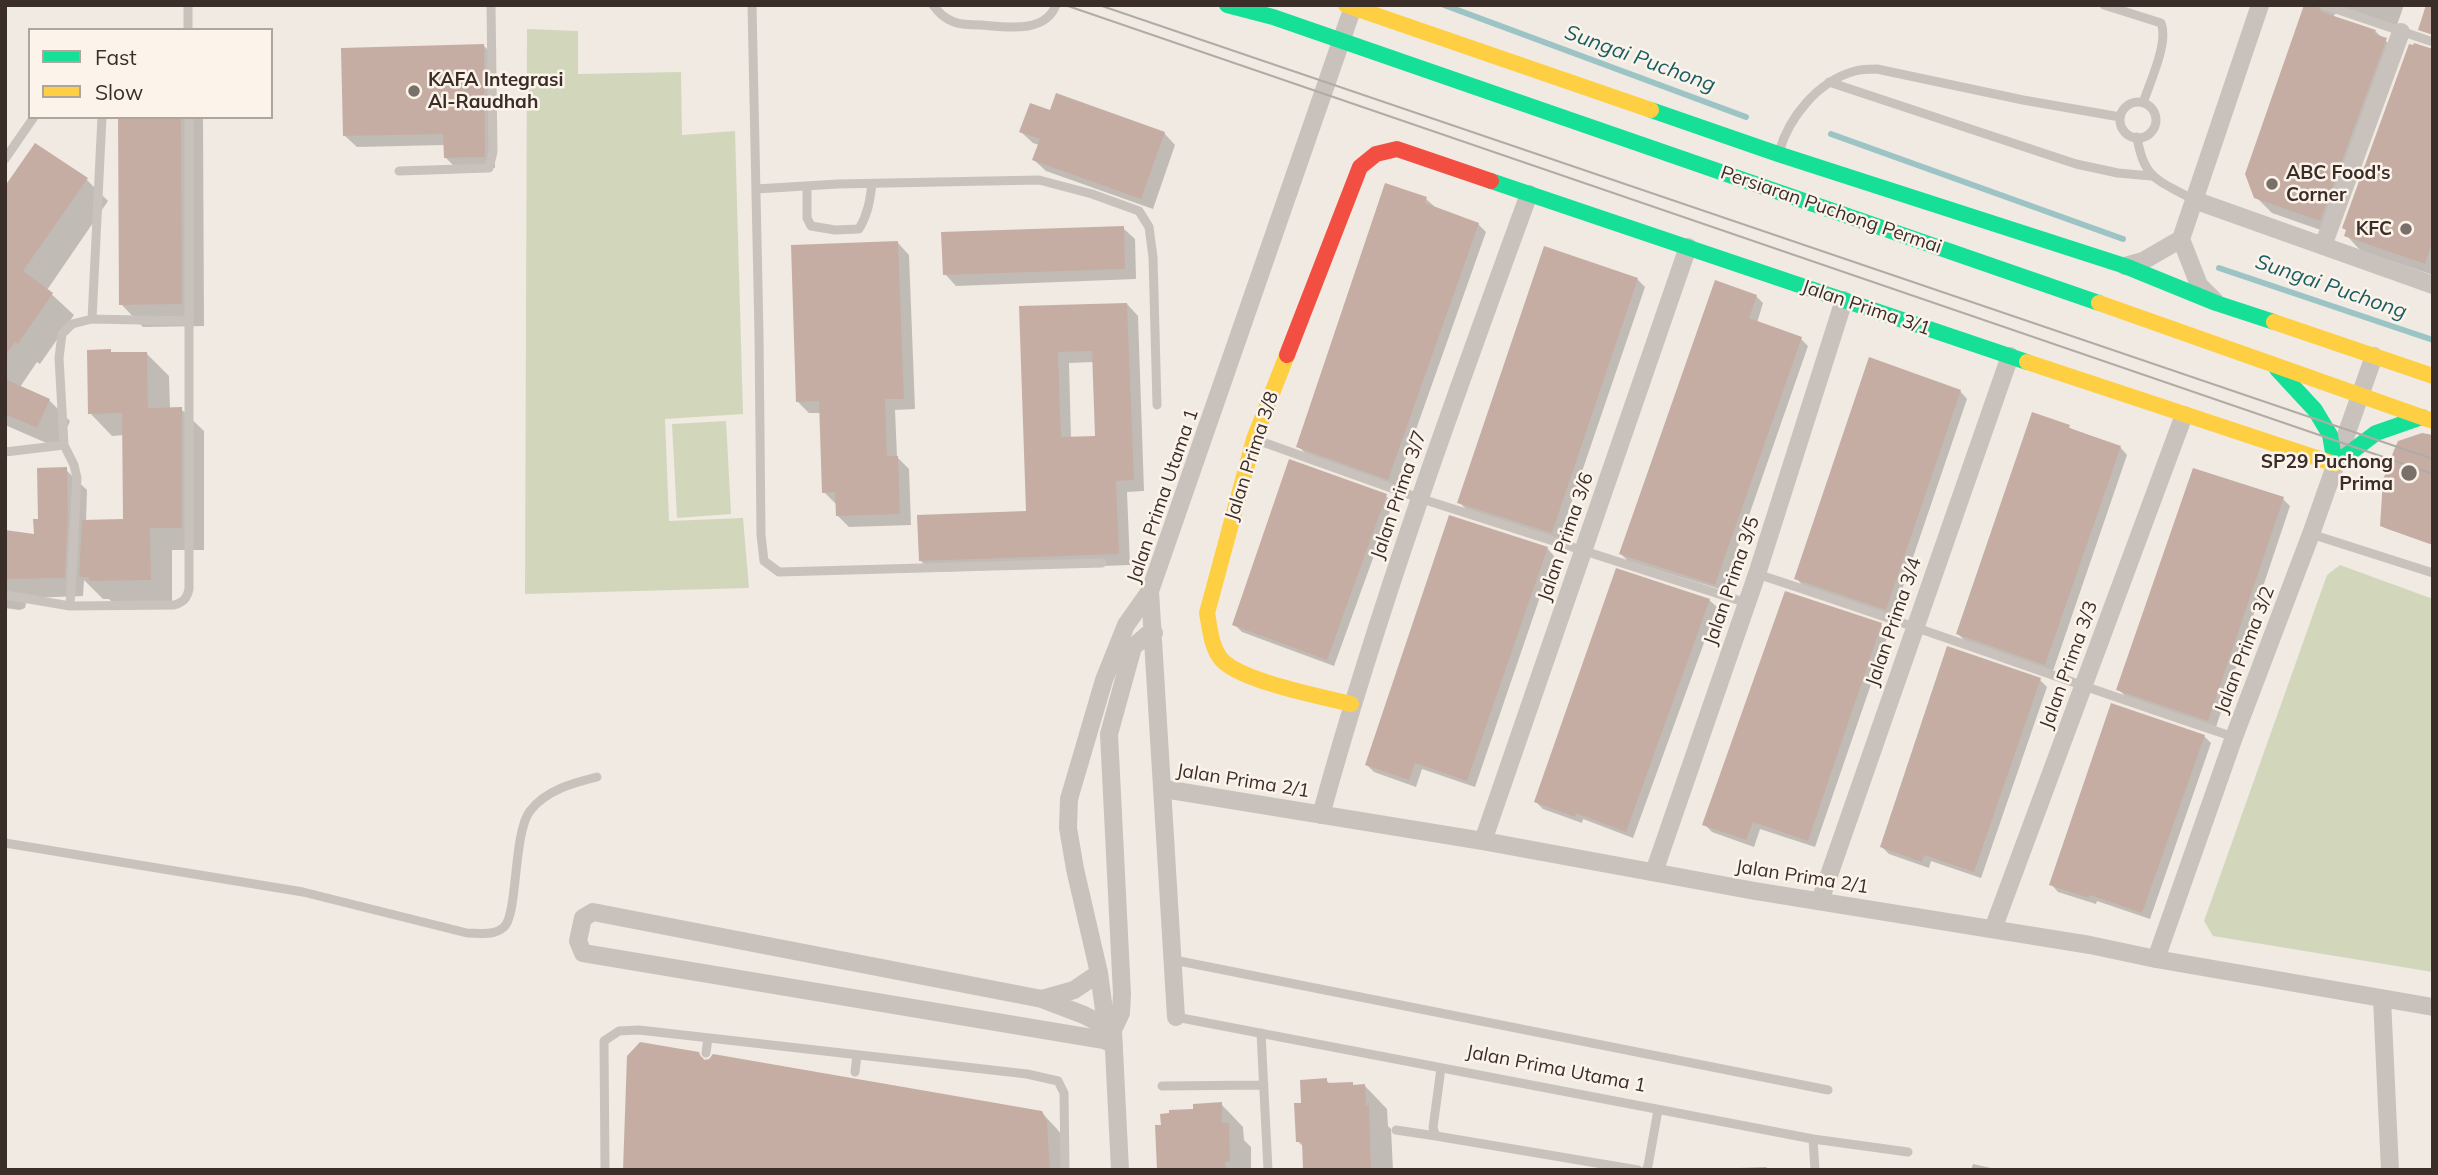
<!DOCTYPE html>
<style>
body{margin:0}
#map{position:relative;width:2438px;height:1175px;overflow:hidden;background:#f0eae3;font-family:Mulish,sans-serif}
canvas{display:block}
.frame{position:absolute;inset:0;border:7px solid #3b2e29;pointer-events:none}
.legend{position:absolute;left:28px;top:28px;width:245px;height:91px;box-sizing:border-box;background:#fcf4eb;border:2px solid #afa59d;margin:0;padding:9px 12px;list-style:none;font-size:21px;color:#3b2e29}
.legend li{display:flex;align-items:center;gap:14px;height:35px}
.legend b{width:35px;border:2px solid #afa59d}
</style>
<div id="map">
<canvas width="2438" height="1175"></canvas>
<div class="frame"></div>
<ul class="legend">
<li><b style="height:9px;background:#16e098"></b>Fast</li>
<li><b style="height:9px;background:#ffcf43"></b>Slow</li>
</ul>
</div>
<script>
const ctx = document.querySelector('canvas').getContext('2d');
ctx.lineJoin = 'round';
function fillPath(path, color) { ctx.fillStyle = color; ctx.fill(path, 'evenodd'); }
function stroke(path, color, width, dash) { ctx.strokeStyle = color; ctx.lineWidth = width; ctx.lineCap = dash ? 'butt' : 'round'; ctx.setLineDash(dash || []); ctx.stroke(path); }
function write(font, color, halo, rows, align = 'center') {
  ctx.font = font + ' Mulish,sans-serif'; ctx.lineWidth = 5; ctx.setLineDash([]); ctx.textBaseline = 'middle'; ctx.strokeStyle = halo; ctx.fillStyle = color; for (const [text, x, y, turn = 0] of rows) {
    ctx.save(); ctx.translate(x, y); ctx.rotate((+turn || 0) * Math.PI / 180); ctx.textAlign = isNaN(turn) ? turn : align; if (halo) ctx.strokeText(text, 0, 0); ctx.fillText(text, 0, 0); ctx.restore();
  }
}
fillPath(new Path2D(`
 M527,29l51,2v43l103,-2 1,63 53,-4 8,283 -78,5 4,102 74,-3 6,70 -224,6z
 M726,421l5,93 -54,4 -5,-94z
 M2340,565l93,34v373l-220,-36 -9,-15 123,-346z`), '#d2d7bb');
fillPath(new Path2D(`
 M2305,5h99l-9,26 -52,-18 -8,1 -2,3 42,14 26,24 -66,180 -63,-22 -16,-16z
 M483,45l12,12v111l-38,1 -12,-12v-12l-88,2 -12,-11z
 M2433,50v225l-72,-24 -15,-16 1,-4 -3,-3z
 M1051,112l113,21 11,12 -22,64 -107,-38 -12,-11 5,-15 -6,-2 -12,-11z
 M119,117h84l1,209 -61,1 -22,-23z
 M87,180l21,21 -61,89 27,25 -34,49 -3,-2 -17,25 29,13 21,21 -12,27 -53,-23v-235z
 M1426,199l8,7 -1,2 45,16 8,8 -90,254 -90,-32 -8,-8z
 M1123,228l12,11 1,40 -180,7 -11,-12z
 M898,243l11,12 6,154 -20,1 2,47 12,12 2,56 -62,2 -11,-11 -2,-12 -12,-12 -3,-79h-12l-11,-11z
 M1637,279l8,8 -86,252 -92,-29 -8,-8z
 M1756,296l7,7 -6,20 44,16 7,7 -85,244 -95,-29 -7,-7z
 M1127,304l11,12 6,175 -17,1 3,73 -198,7 -12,-12 108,-47 -7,-205zM1094,362l3,76 -26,1 -2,-76z
 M147,354l22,22 1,33h11l23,22v119h-32v52l-59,1 -4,-4h-6l-19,-19 -1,16 -56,2 -2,10 -5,2 -15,-2v-77l31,5 3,-15 28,-50 20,19 -1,32 39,-1 -1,-86 -12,1 -22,-23z
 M1960,391l7,8 -74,217 -90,-30 -7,-8z
 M2033,414l87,33 7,8 -74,216 -88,-30 -7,-7z
 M2433,437v108l-48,-17 -3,-3z
 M1386,496l7,7 -59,163 -92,-34 -8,-8z
 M2283,499l7,7 -74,221 -90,-30 -8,-8z
 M1547,548l7,8 -79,231 -53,-18 -6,18 -42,-15 -7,-7z
 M1709,600l8,7 -84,231 -50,-19 -1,4 -39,-14 -7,-7z
 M1881,625l8,7 -74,215 -55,-18 -6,18 -42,-15 -8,-8z
 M2040,680l7,7 -66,191 -50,-17 -2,7 -40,-14 -7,-7z
 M2204,736l7,7 -61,176 -53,-18 -1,3 -38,-12 -7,-8z
 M698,1053l8,8 335,51 17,18 6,9 1,31h-440z
 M1326,1080l5,5 21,-1 3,3 10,-1 22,23 1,17 3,3 2,41h-88l-1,-23 -7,-6 6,-37z
 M1221,1104l22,23 1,13 7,7v23h-92l36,-59z
 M1973,1164l27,6h-29z
 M1766,1167l4,3h-31v-2z`), '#0003');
stroke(new Path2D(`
 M1444,5l302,112
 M1831,134l292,105
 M2219,268l214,72`), '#9dc4c4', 6);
fillPath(new Path2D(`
 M2304,5h13l5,7 54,18 -2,4 13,4 -67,183 -66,-23 -9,-24z
 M2426,5h7v30l-15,-5z
 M2414,43l19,6v191l-8,24 -81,-28 2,-6 -4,-2 67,-184 4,1z
 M484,44l1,113 -41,1 -1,-24 -100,2 -2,-88z
 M1056,93l109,39 -24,67 -109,-39 8,-21 -21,-7 11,-29 20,7z
 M118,117h63l1,187 -63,1z
 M35,143l53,35 -65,93 30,22 -35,51 -3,-2 -10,14v-170z
 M1385,183l42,14 -2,6 54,20 -91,257 -92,-33z
 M1124,226l1,43 -182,6 -2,-43z
 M898,241l6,158h-19l2,57h11l2,58 -64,2 -1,-24 -13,1 -3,-92 -23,1 -5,-157z
 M1544,246l94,32 -86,255 -95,-30z
 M1715,280l42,15 -8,23 53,19 -87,248 -96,-31z
 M1127,303l7,177 -18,1 3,73 -200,7 -2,-46 109,-4 -7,-205zM1092,351l3,85 -34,1 -3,-85z
 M111,349v3h36l1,56 34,-1v121h-32l1,52 -62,1v-4h-10l3,-57 41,-1 -1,-106 -34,1 -1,-64z
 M1869,357l92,33 -75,220 -92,-31z
 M5,379l45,20 -13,29 -32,-14z
 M2032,412l38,13 -1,3 52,18 -76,219 -89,-31z
 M2422,433l11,2v110l-53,-19 3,-46 11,-30 4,-9z
 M1289,459l98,35 -60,166 -95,-35z
 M67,467l1,46 -3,65 -60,1v-49l29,4 -1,-15h5l-1,-51z
 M2193,468l91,29 -76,224 -92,-31z
 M1449,515l99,32 -81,234 -52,-18 -6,17 -44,-15z
 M1616,568l94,31 -84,233 -50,-19 -1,4 -41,-15z
 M1785,591l97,32 -74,218 -55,-19 -7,18 -44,-15z
 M1947,646l94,32 -67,194 -50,-17 -2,7 -42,-15z
 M2111,703l94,32 -63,178 -52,-18 -1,3 -40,-13z
 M640,1042l59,10 1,4 4,4 5,-1 4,-5 329,57 5,10 3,49h-427l4,-114z
 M1327,1078v5l26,-1v3l12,-1 1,21h3l2,65h-68l-1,-28h-6l-2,-39h7l-1,-23z
 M1222,1102v21h7l1,38 -5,1 1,8h-69l-2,-45h6l-1,-11 9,-1v-3l24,-1v-5z`), '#c6ada3');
stroke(new Path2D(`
 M188,5v25
 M752,5l7,329 2,201 3,26 15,11 323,-9
 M933,5c6,8 11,13 21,17 8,3 19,3 27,3 25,2 64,9 75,-20
 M2104,5l57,18c8,19 -11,59 -18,80
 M2324,5l109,37
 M1829,82l247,82 42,9 33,3
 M2120 120a18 18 0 1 1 36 0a18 18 0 1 1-36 0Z
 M2137,137c7,44 22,43 57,63
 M1779,152c10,-35 39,-71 76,-81 7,-2 15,-2 22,-2l146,31 97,17
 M5,159l29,-42
 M399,171l90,-3 4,-16 -2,-147
 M807,186v32l4,8 24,4 24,-1c9,-15 11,-29 13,-45
 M756,189l82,-5 201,-4 53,14 47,17 10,16 4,30 4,148
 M92,319l10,-202
 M1257,440l162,58 328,105
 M5,452l59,-7
 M2311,534l122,39
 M1757,574c160,52 317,110 477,163
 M5,595l65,11 104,-1c10,-3 13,-7 15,-16v-472
 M70,606l7,-128 -3,-13 -10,-20 -5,-87 3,-24 10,-10 20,-5 97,2
 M5,843l298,49 164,41c13,0 27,3 37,-6 14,-12 9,-94 26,-116 16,-21 43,-28 67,-34
 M1174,960l654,130
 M1176,1017l637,122 2,31
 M1261,1033l7,137
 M706,1053l2,-15
 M1441,1068l-8,60 3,8 202,34
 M855,1072l2,-17
 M1162,1086l102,-1
 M1396,1130l40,6
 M1813,1139l95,13
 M605,1170l-1,-129 15,-10 20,-1 388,44 31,7 6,12 1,77
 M1646,1170l2,-4 10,-56`), '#c9c2bc', 9);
stroke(new Path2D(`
 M2194,200l239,85
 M2323,246l78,-214
 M2125,266l18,-5 38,-22
 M2215,301l-16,-16 -18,-46 79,-234
 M1164,789l319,52 272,50 335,54 66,14 277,48
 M1321,815c58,-211 133,-416 208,-621
 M1483,841l205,-594
 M1654,872l103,-298 87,-274
 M1820,901l190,-545
 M1993,929l191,-514
 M2156,959l78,-222 77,-203 63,-178
 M1099,973l-25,17 -32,9 -449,-87 -10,6 -5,23 5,12 521,87 10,5
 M1042,999l42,16 29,15
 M2382,999l8,171
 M1176,1017l-26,-426 203,-584
 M1113,1030l8,-17 1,-19 -13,-260 24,-87 14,-12 7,-2
 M1120,1170l-7,-140 -9,-20 -5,-37 -24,-104 -7,-41 1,-29 35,-119 22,-55 24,-34`), '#c9c2bc', 18);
stroke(new Path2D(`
 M1227,5l46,12 826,286
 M1651,110l127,44 347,112 91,37 58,19
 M1491,181l536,181
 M2277,369l38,41 15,25 5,29
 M2335,464l41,-31 46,-16`), '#16e098', 16);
stroke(new Path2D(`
 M1346,5l305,105
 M2099,303l334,118
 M2274,322l159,54
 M1287,355l-33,84 -47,174c3,15 4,35 15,47 19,21 100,37 129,44
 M2027,362l308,102`), '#ffcf43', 16);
stroke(new Path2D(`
 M1287,355l73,-188 16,-13 21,-5 94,32`), '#f24e42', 16);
stroke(new Path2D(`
 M1065,5l1368,469
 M1099,5l1334,454`), '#b1aba6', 2);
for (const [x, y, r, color] of [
 [414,91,7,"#7a706a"],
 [2272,184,7,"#7a706a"],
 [2406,229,7,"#7a706a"],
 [2409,473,9,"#7a706a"]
]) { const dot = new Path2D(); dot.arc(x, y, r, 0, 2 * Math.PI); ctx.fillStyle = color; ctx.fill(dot); stroke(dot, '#fcf4eb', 2.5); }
write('bold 19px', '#3b2e29', '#fcf4eb', [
 ["KAFA Integrasi",428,80],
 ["Al-Raudhah",428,102],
 ["ABC Food's",2286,173],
 ["Corner",2286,195],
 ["KFC",2392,229,"right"],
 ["SP29 Puchong",2393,462,"right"],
 ["Prima",2393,484,"right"]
], 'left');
write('19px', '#3b2e29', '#fcf4eb', [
 ["Persiaran Puchong Permai",1831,210,19],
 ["Jalan Prima 3/1",1866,308,19],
 ["Jalan Prima 3/8",1252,456,-72],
 ["Jalan Prima 3/7",1399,495,-71],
 ["Jalan Prima Utama 1",1163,496,-71],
 ["Jalan Prima 3/6",1566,537,-71],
 ["Jalan Prima 3/5",1732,581,-71],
 ["Jalan Prima 3/4",1894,622,-71],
 ["Jalan Prima 3/2",2245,650,-69],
 ["Jalan Prima 3/3",2069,665,-70],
 ["Jalan Prima 2/1",1243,781,9],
 ["Jalan Prima 2/1",1802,877,9],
 ["Jalan Prima Utama 1",1556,1069,11]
]);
write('italic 21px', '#195e63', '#fcf4eb', [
 ["Sungai Puchong",1640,59,20],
 ["Sungai Puchong",2331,287,19]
]);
</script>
